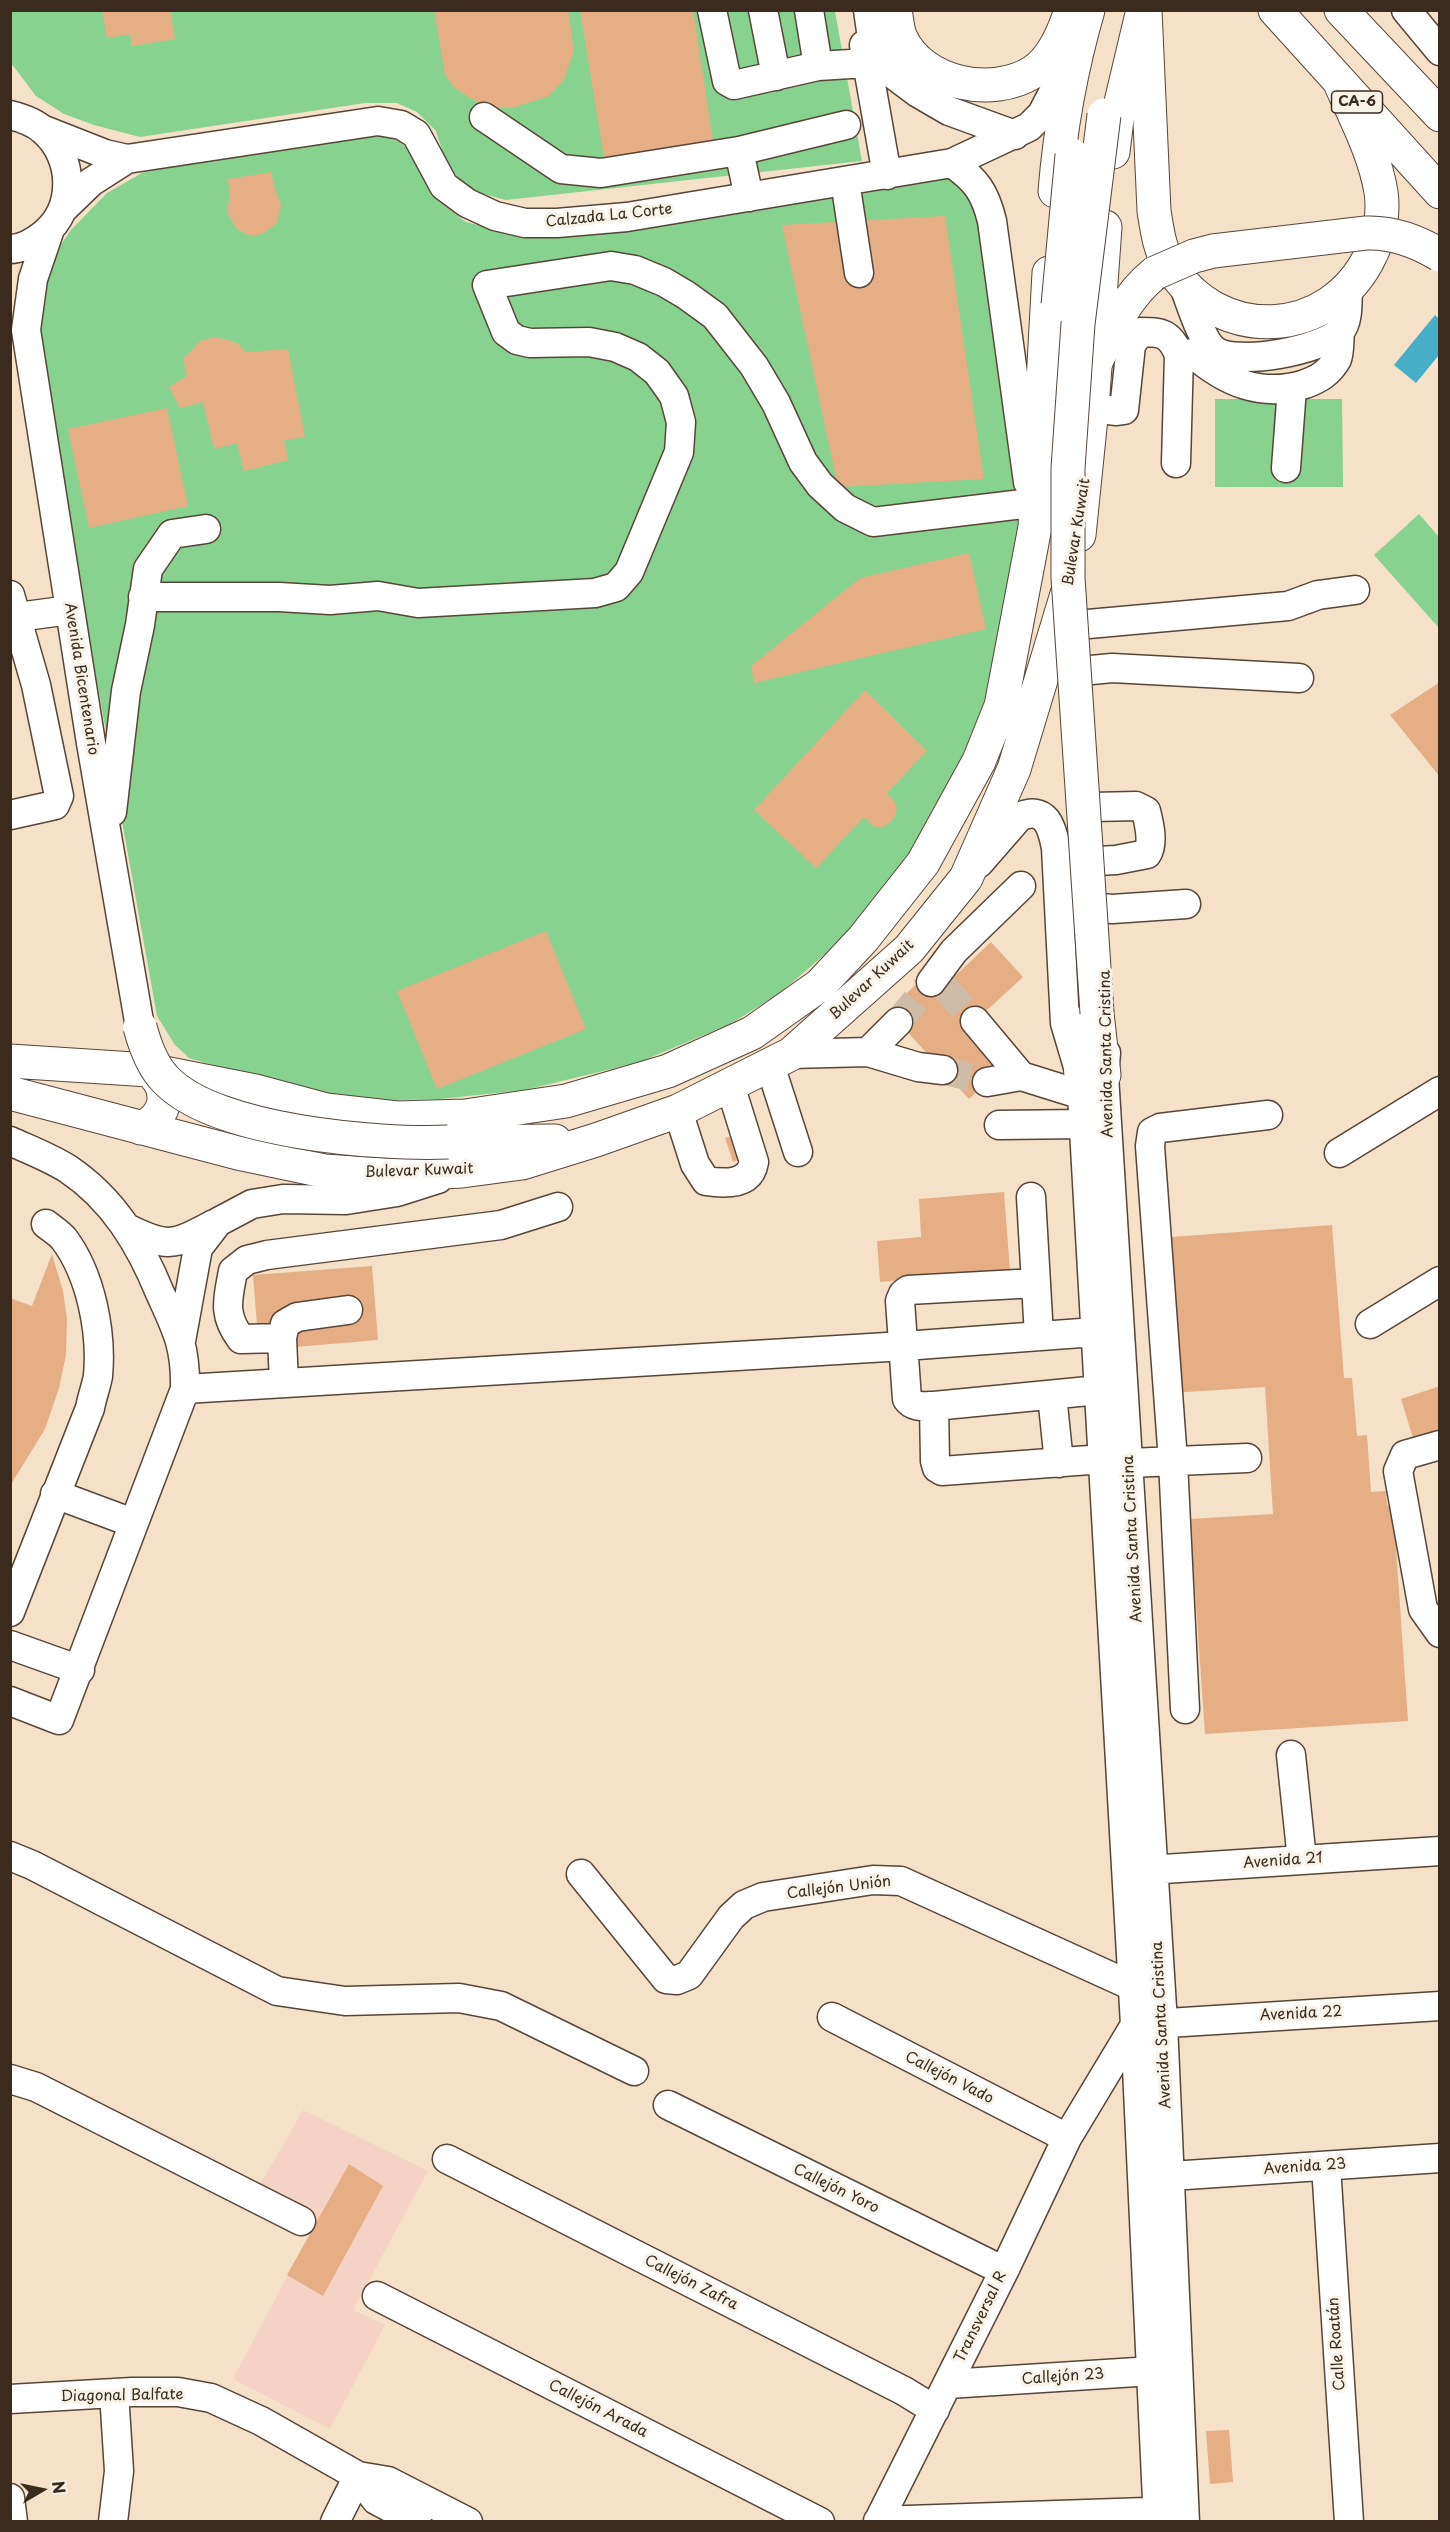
<!DOCTYPE html>
<meta charset="utf-8">
<style>
body{margin:0}
#map{position:relative;width:1450px;height:2532px;overflow:hidden;background:#f4e1c8;font-family:"Playpen Sans",sans-serif}
canvas{display:block}
.frame{position:absolute;inset:0;border:12px solid #3b2a1e;pointer-events:none}
.north{position:absolute;left:12px;top:2460px;width:60px;height:60px;-webkit-text-stroke:4px #f7f3e8;paint-order:stroke;rotate:81deg;font-size:16px;font-weight:700;line-height:24px;text-align:center;color:#3b2a1e}
.north::after{content:'';display:block;margin:auto;width:21px;height:27px;background:#3b2a1e;clip-path:polygon(50% 0,100% 100%,50% 72%,0 100%)}
</style>
<div id="map">
<canvas width="1450" height="2532"></canvas>
<div class="frame"></div>
<div class="north">N</div>
</div>
<script>
const ctx = document.querySelector('canvas').getContext('2d');
ctx.lineJoin = 'round';
function fillPath(path, color) { ctx.fillStyle = color; ctx.fill(path, 'evenodd'); }
function stroke(path, color, width, dash) { ctx.strokeStyle = color; ctx.lineWidth = width; ctx.lineCap = dash ? 'butt' : 'round'; ctx.setLineDash(dash || []); ctx.stroke(path); }
function write(font, color, halo, rows, align = 'center') {
  ctx.font = font + ' "Playpen Sans",sans-serif'; ctx.lineWidth = 6; ctx.setLineDash([]); ctx.textBaseline = 'middle'; ctx.strokeStyle = halo; ctx.fillStyle = color; for (const [text, x, y, turn = 0] of rows) {
    ctx.save(); ctx.translate(x, y); ctx.rotate((+turn || 0) * Math.PI / 180); ctx.textAlign = isNaN(turn) ? turn : align; if (halo) ctx.strokeText(text, 0, 0); ctx.fillText(text, 0, 0); ctx.restore();
  }
}
fillPath(new Path2D(`
 M303,2110l125,61 -75,139 32,15 -55,104 -97,-50 85,-161 -58,-33z`), '#f6d2c4');
fillPath(new Path2D(`
 M11,11h824l27,150 -356,39 -38,-10 -22,-27 -10,-32 -19,-19 -20,-9h-32l-225,34 -46,-12 -30,-11 -28,-18 -25,-33z
 M381,135l17,6 17,13 22,46 29,22 49,12 435,-57 32,29 46,319 -37,173 -36,90 -56,88 -67,72 -52,45 -48,30 -92,39 -115,28 -85,9 -80,2 -118,-27 -53,-16 -14,-13 -18,-29 -121,-674 1,-40 16,-46 18,-26 36,-37 35,-20 42,-12z
 M1215,399h127l1,88h-128z
 M1419,514l20,23v91l-65,-73z`), '#88d28f');
fillPath(new Path2D(`
 M1435,315l4,4v36l-23,28 -22,-18z`), '#47aec7');
fillPath(new Path2D(`
 M102,10h68l5,29 -43,7 -2,-12 -23,4z
 M434,10h134l6,41 -10,28 -15,17 -37,12h-21l-21,-10 -16,-11 -9,-12z
 M580,10h113l20,131 -109,17z
 M271,172l4,17 6,16 -4,18 -15,11 -9,2 -9,-3 -8,-5 -9,-16 3,-17 -2,-16z
 M945,216l39,263 -146,8 -56,-262z
 M216,337l21,6 9,9 42,-3 17,88 -21,3 4,20 -44,11 -7,-28 -23,6 -11,-47 -23,6 -11,-21 18,-11 -4,-17 17,-18z
 M167,408l21,98 -99,22 -21,-99z
 M969,553l17,76 -232,54 -3,-17 109,-88z
 M1440,682v95l-50,-62z
 M865,690l62,61 -40,42 8,9 2,8 -4,10 -11,8 -9,-2 -9,-9 -48,51 -62,-58z
 M546,931l40,98 -149,60 -40,-98z
 M991,942l32,35 -53,49 36,39 -37,34 -81,-88 37,-35 14,15z
 M735,1135l8,23 -10,4 -8,-24z
 M1004,1192l6,79 -130,11 -3,-41 44,-4 -2,-38z
 M1332,1225l12,153h8l5,58 10,-1 4,57 15,-1 1,15 6,-1 15,216 -203,13 -15,-215 83,-5 -8,-127 -95,6 -12,-155z
 M52,1254l11,37 4,28 -1,36 -7,33 -14,41 -35,57v-188l22,8z
 M372,1266l6,74 -119,10 -6,-75z
 M1440,1386v46l-26,9 -13,-42z
 M349,2164l34,22 -60,110 -36,-21z
 M1229,2430l4,52 -23,2 -4,-53z`), '#e5ae85');
stroke(new Path2D(`
 M944,987l31,34
 M898,1022l33,-40
 M943,1070l44,12`), '#cfbca6', 28, [28, 14]);
const minor = new Path2D(`
 M712,10l15,71 7,4 84,-19 49,-3
 M763,10l13,66
 M809,10l9,56
 M868,10l3,21 19,41 28,21 31,18 66,24
 M1406,10l34,41
 M864,45l23,130
 M10,115c12,3 25,7 34,16 30,26 32,77 0,103 -10,8 -21,15 -34,15
 M484,117l77,52 40,4 138,-22 107,-26
 M44,130l61,24 22,5
 M739,151l10,46
 M952,163c24,17 33,29 40,58l36,261
 M845,181l14,92
 M63,209l28,-27 36,-23 251,-38 23,4 15,9 28,52 23,17 28,13 30,7h32l70,-6 325,-54 77,-36 13,-13 26,-50
 M50,229l-17,50 -7,51 65,413 49,284
 M1183,284c7,17 18,56 31,66 22,17 111,0 127,-20 8,-10 6,-29 7,-41
 M1193,354c33,28 68,44 112,30 14,-5 24,-11 32,-25 3,-7 2,-20 3,-28
 M1092,408l25,3 7,-1 7,-65 9,-13c22,0 30,1 39,23l35,-5
 M1176,463l3,-108
 M1286,468l6,-80
 M10,595l26,90 23,111 -4,9 -45,10
 M143,597h136l51,3 48,-4 40,7 177,-10 21,-6 13,-15 50,-120 2,-30 -7,-26 -17,-24 -19,-15 -23,-10 -26,-5 -59,1 -13,-3 -11,-8 -19,-47 124,-19 24,4 29,12 22,13 29,21 39,50 22,37 27,59 17,23 25,23 28,14 158,-19
 M10,618l60,-8
 M1077,625l211,-19 30,-11 37,-5
 M1081,671l31,-3 187,10
 M1093,807l43,-1 10,5c3,12 8,32 1,43l-31,6 -19,1
 M112,812l14,-121 14,-66 8,-56 24,-35 34,-5
 M979,863l40,-46c27,-12 33,10 37,31l9,175 16,54 54,948 23,497
 M1101,908l11,1 74,-5
 M931,982l23,-31 67,-65
 M975,1021l46,55
 M868,1052l30,-30
 M1106,1053l-2,22 59,948 22,499
 M791,1054l77,-2 50,15 25,3
 M770,1065l28,87
 M987,1082l34,-6 61,19
 M678,1111l17,53 11,17c19,3 44,4 48,-19l-24,-77
 M999,1125l84,-1
 M10,1141c20,9 41,17 58,28 45,30 72,75 92,124 17,37 26,54 25,96l-126,331 -49,-19
 M1339,1153l101,-62
 M1031,1197l8,139
 M127,1228c42,21 47,17 87,-4
 M1370,1324l70,-43
 M282,1338l-41,1c-19,-25 -13,-40 -8,-68l14,-11 20,-5 234,-30 57,-18
 M181,1341l17,-93 20,-26 34,-18 31,-5 63,1 51,-8 41,-13
 M284,1383l-2,-45 3,-14 12,-7 51,-7
 M185,1389l719,-43 191,-14
 M1099,1390l-165,16 1,55 2,7 5,3 161,-12
 M1052,1395l7,68
 M934,1406c-9,0 -21,2 -27,-7l-7,-98 3,-7 5,-4 128,-7
 M1440,1445l-35,10 -7,16 25,138 17,24
 M1129,1463l118,-5
 M55,1494l78,29
 M10,1612l80,-204c2,-11 6,-21 8,-32 4,-44 -7,-101 -34,-137 -5,-6 -12,-10 -18,-15
 M10,1645l70,25
 M1185,1709l-12,-248 -23,-315 2,-14 8,-4 108,-13
 M1291,1755l11,105
 M10,1856l22,9 245,126 68,10 114,-3 42,8 133,65
 M1133,1871l307,-20
 M581,1874l85,105 11,1 12,-5 42,-58 13,-12 19,-8 110,-17 28,1 231,105h17
 M832,2017l235,121
 M10,2079l26,8 265,134
 M668,2105l336,166
 M447,2159l457,232 31,19
 M1326,2166l23,356
 M1171,2176l269,-18
 M377,2296l443,226
 M948,2384l220,-14
 M10,2399l122,-7h46l33,6 50,23 97,55 30,5 80,41
 M358,2476l18,24 41,22
 M10,2498l3,24
 M878,2521l298,-10
 M113,2522l6,-51 -5,-78
 M335,2522l23,-46
 M878,2522l126,-251 63,-133 68,-113 305,-19`);
const major = new Path2D(`
 M1113,152l4,-33 24,-101
 M1055,191c5,-61 16,-122 33,-181
 M1079,535l13,-127 13,-181
 M1097,1013l7,62
 M1078,1024l3,53
 M10,1061l139,9 106,21 71,19 71,8 68,-2 101,-15 102,-30 84,-38 68,-48 43,-46 60,-76 56,-102 22,-55 34,-179 14,-254
 M10,1093l228,60 86,18 62,4 76,-4 60,-8 74,-23 82,-29 113,-57 118,-105 57,-71 48,-109 53,-175
 M141,1128c27,-11 31,-40 8,-58
 M448,1142l107,-1`);
const highway = new Path2D(`
 M895,10c2,9 2,20 6,28 21,46 91,60 132,34 20,-13 31,-40 38,-62
 M1145,10l9,201c3,18 5,37 15,53 48,81 162,76 202,-10 9,-18 13,-42 10,-62 -6,-37 -25,-73 -40,-107
 M1275,10l165,182
 M1341,10l99,105
 M1095,364c16,-34 30,-67 60,-91`);
stroke(minor, '#574538', 31);
stroke(major, '#574538', 35);
stroke(highway, '#574538', 35);
stroke(minor, '#fff', 28);
stroke(major, '#fff', 33);
stroke(highway, '#fff', 33);
const majorBridge = new Path2D(`
 M1058,305l14,-150
 M1097,1013l-29,-435v-110l10,-144 26,-209
 M140,1027c5,19 12,39 26,53 50,52 212,65 282,62`);
const highwayBridge = new Path2D(`
 M1155,273l39,-17 19,-5 153,-18c26,-1 51,8 74,22`);
stroke(majorBridge, '#574538', 35, []);
stroke(highwayBridge, '#574538', 35, []);
stroke(majorBridge, '#fff', 33);
stroke(highwayBridge, '#fff', 33);
for (const [x, y, w] of [
 [1357,102,51]
]) { const box = new Path2D(); box.roundRect(x - w / 2, y - 11, w, 22, 4.5); ctx.fillStyle = '#f7f3e8'; ctx.fill(box); stroke(box, '#3b2a1e', 1.5); }
write('bold 14px', '#3b2a1e', null, [
 ["CA-6",1357,102]
]);
write('15px', '#3b2a1e', '#f7f3e8', [
 ["Calzada La Corte",609,216,-6],
 ["Bulevar Kuwait",1077,532,-81],
 ["Avenida Bicentenario",81,679,81],
 ["Bulevar Kuwait",872,980,-43],
 ["Avenida Santa Cristina",1107,1054,-91],
 ["Bulevar Kuwait",419,1171,-2],
 ["Avenida Santa Cristina",1133,1539,-93],
 ["Avenida 21",1283,1861,-4],
 ["Callejón Unión",839,1888,-7],
 ["Avenida 22",1301,2014,-3],
 ["Avenida Santa Cristina",1162,2025,-93],
 ["Callejón Vado",949,2078,27],
 ["Avenida 23",1305,2167,-4],
 ["Callejón Yoro",836,2189,26],
 ["Callejón Zafra",691,2283,27],
 ["Transversal R",981,2317,-64],
 ["Calle Roatán",1337,2344,-94],
 ["Callejón 23",1063,2377,-4],
 ["Diagonal Balfate",122,2396,-1],
 ["Callejón Arada",598,2409,27]
]);
</script>
